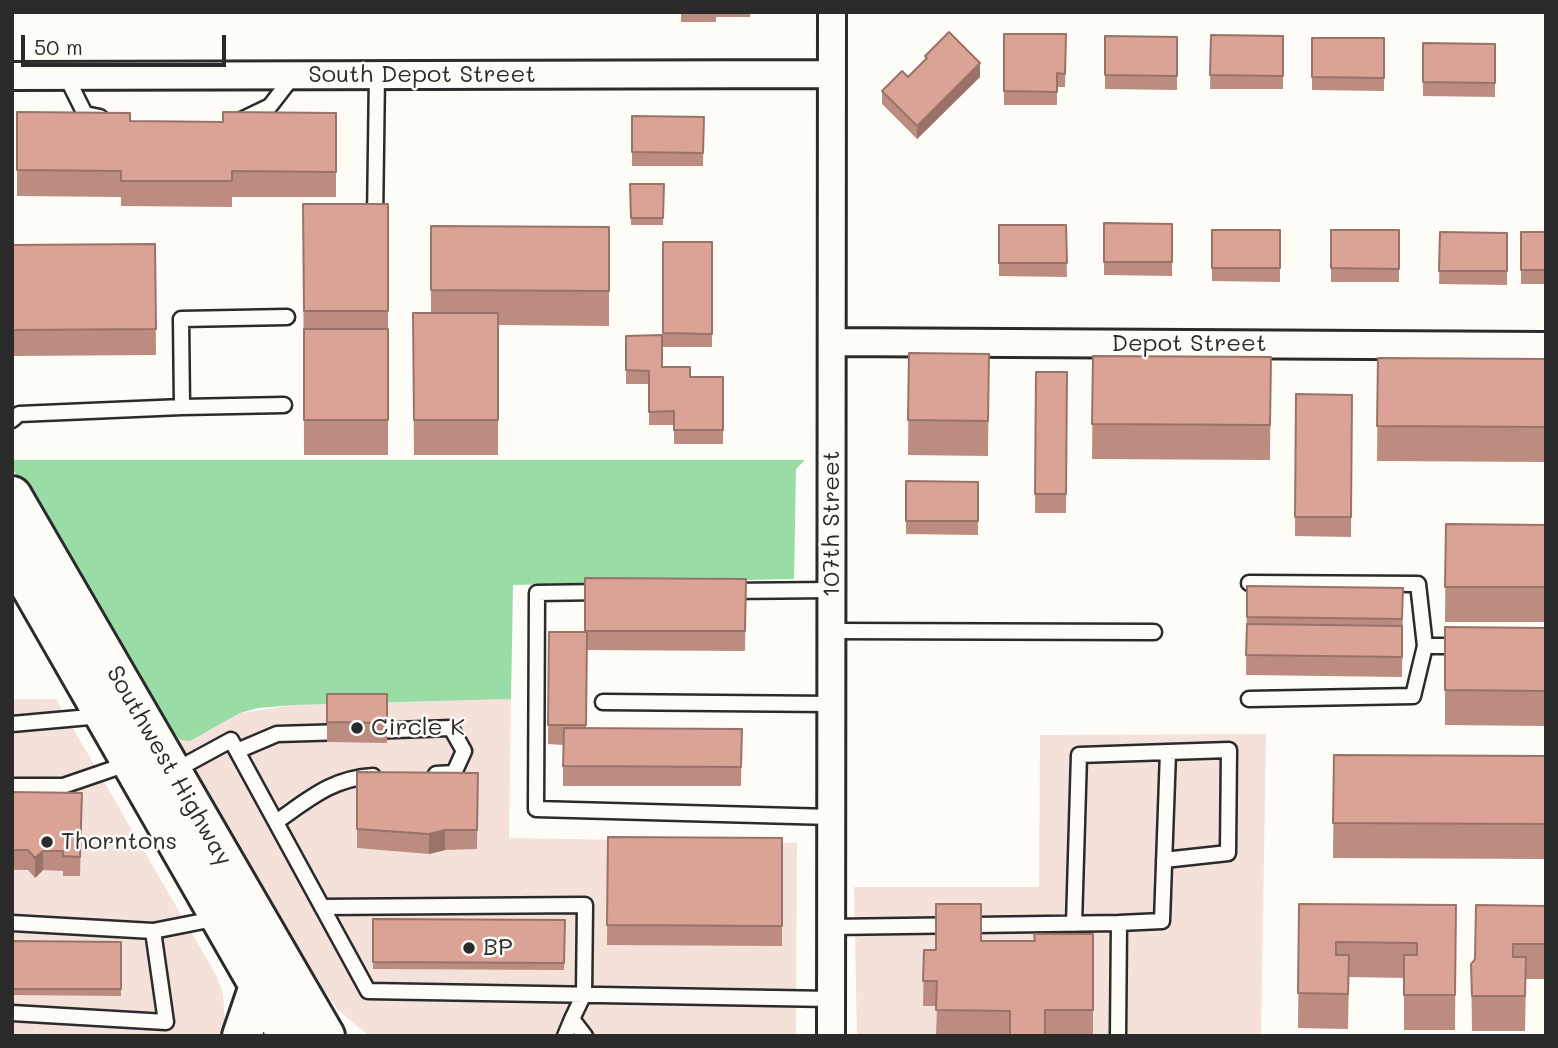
<!DOCTYPE html>
<style>
body{margin:0}
#map{position:relative;width:1558px;height:1048px;overflow:hidden;background:#fdfcf7;font-family:Mali,sans-serif}
canvas{display:block}
.frame{position:absolute;inset:0;border:14px solid #2b2b2b;pointer-events:none}
.scale{position:absolute;left:21px;top:35px;width:205px;height:32px;box-sizing:border-box;border:4px solid #2b2b2b;border-top:0;padding-left:9px;font-size:21px;line-height:24px;white-space:nowrap;color:#2b2b2b;-webkit-text-stroke:5px #fdfcf7;paint-order:stroke}
</style>
<div id="map">
<canvas width="1558" height="1048"></canvas>
<div class="frame"></div>
<div class="scale">50 m</div>
</div>
<script>
const ctx = document.querySelector('canvas').getContext('2d');
ctx.lineJoin = 'round';
function fillPath(path, color) { ctx.fillStyle = color; ctx.fill(path, 'evenodd'); }
function stroke(path, color, width, dash) { ctx.strokeStyle = color; ctx.lineWidth = width; ctx.lineCap = dash ? 'butt' : 'round'; ctx.setLineDash(dash || []); ctx.stroke(path); }
function write(font, color, halo, rows, align = 'center') {
  ctx.font = font + ' Mali,sans-serif'; ctx.lineWidth = 5; ctx.setLineDash([]); ctx.textBaseline = 'middle'; ctx.strokeStyle = halo; ctx.fillStyle = color; for (const [text, x, y, turn = 0] of rows) {
    ctx.save(); ctx.translate(x, y); ctx.rotate((+turn || 0) * Math.PI / 180); ctx.textAlign = isNaN(turn) ? turn : align; if (halo) ctx.strokeText(text, 0, 0); ctx.fillText(text, 0, 0); ctx.restore();
  }
}
fillPath(new Path2D(`
 M12,699h44l160,276 7,19 3,42h-214z
 M511,699l-2,139 288,5 -1,193h-427l-32,-27 -13,-19 -155,-260 12,9 9,2 50,-28 55,-8z
 M1266,734l-5,302h-404l-3,-149h185l1,-152z`), '#f3e1da');
fillPath(new Path2D(`
 M12,460h793l-9,9 -2,110 -281,6 -2,114 -216,6 -37,3 -18,5 -50,28 -9,-1 -12,-10 -157,-262z`), '#9adca6');
const lane = new Path2D(`
 M66,76l19,38 15,3
 M241,120l29,-14 24,-31
 M375,220l2,-145
 M182,407l-1,-88 106,-2
 M12,420l7,-6 163,-7 102,-2
 M727,591l105,-1
 M602,592l-65,1 -1,216 295,8
 M832,631l322,1
 M1425,646h37
 M1249,699l164,-3 12,-50 -7,-62 -169,-1
 M603,702l228,2
 M12,724l89,-8
 M369,731l82,-3 13,23 -10,22 -18,1
 M237,751l40,-17 68,-2
 M174,771l57,-31 137,251 463,8
 M12,786h51l67,-23
 M276,822c32,-22 56,-44 97,-46
 M322,907l263,-2 -1,89 -12,25
 M12,923l141,8 66,-13
 M1074,924l5,-169 89,-3
 M831,927l288,-4
 M12,1013l154,9 -13,-91
 M565,1036l7,-17 13,17
 M1118,1036l1,-113 43,-2 6,-169 61,-2 -1,103 -64,7`);
const street = new Path2D(`
 M12,76l820,-2
 M832,342l714,4
 M831,1036l1,-1024`);
const primary = new Path2D(`
 M12,496l313,540
 M12,554l276,482
 M242,1036l17,-50`);
stroke(lane, '#2b2b2b', 19);
stroke(street, '#2b2b2b', 32);
stroke(primary, '#2b2b2b', 44);
stroke(lane, '#fdfcf7', 14);
stroke(street, '#fdfcf7', 26);
stroke(primary, '#fdfcf7', 38);
fillPath(new Path2D(`
 M681,12h70l-1,5h-34v5h-35z
 M1004,34h62l-1,53h-8v18h-53z
 M1211,35l72,1v53h-73z
 M1105,36l72,1v53l-72,-1z
 M1312,38h72v53l-72,-1z
 M1423,43l72,1v53l-72,-1z
 M925,56l55,21 -63,62 -35,-35v-13l26,-14 17,-17z
 M17,112l113,9 93,1 113,-9v84h-104v10l-111,-1v-9l-104,-1z
 M632,116l72,1 -1,49h-71z
 M630,184h34l-1,41h-32z
 M303,204h85v251h-84z
 M1104,223l68,1v52l-68,-1z
 M999,225h67l1,52 -68,-1z
 M431,226l178,1v99l-111,-1v130h-84l-1,-142h18z
 M1212,230h68v52l-68,-1z
 M1331,230h68v52h-68z
 M1440,232l67,1v52l-68,-1z
 M1521,232h25v52h-25z
 M663,242h49v105h-49z
 M155,244l1,111 -144,1v-111z
 M626,336l36,31 28,10h33v67h-49v-19h-25v-41h-23z
 M909,353l80,1 -1,102 -80,-1z
 M1093,356l178,1 -1,103 -178,-1z
 M1378,358l168,1v103l-169,-1z
 M1036,372h31l-1,141h-31z
 M1296,394l56,1 -1,142 -56,-1z
 M906,481l72,1v53l-72,-1z
 M1446,524l100,1v97h-101z
 M585,578l161,1 -1,72 -158,-1 -1,78 156,1 -1,57h-178v-41l-15,-1 1,-112h36z
 M1247,586l156,2 -1,89 -156,-2z
 M1445,627l101,1v98l-101,-1z
 M327,694h60v49l-60,-1z
 M1334,755l212,1v103l-213,-1z
 M357,772l121,1 -1,76 -32,1 -16,4 -72,-6z
 M12,792l70,1 -2,83h-17v-5l-20,-1 -8,8 -7,-8h-16z
 M608,837l174,1v108l-175,-1z
 M1299,904l157,1 -1,125h-51v-52l-55,-1 -1,52 -50,-1z
 M1546,906v73h-20l-1,52h-53l-1,-67z
 M373,919l192,1 -1,50 -191,-1z
 M1093,934v102h-157l1,-30h-14l1,-56h12l45,-9h53z
 M12,941l109,1v54l-109,-1z`), '#bc8c80');
fillPath(new Path2D(`
 M980,63v14l-63,62v-13z
 M445,830v20l-16,4v-20z
 M43,851v19l-8,8v-20z`), '#997268');
const building = new Path2D(`
 M949,32l31,31 -63,63 -35,-35 20,-20 6,6 19,-19 -2,-2z
 M1004,34h62l-1,40 -8,-1v19l-53,-1z
 M1211,35l72,1v40l-73,-1z
 M1105,36l72,1v39l-72,-1z
 M1312,38h72v40l-72,-1z
 M1423,43l72,1v39l-72,-1z
 M17,112l113,1v8l93,1v-10l113,1v59l-104,-1v10h-111v-10l-104,-1z
 M632,116l72,1 -1,36 -71,-1z
 M630,184h34l-1,34h-32z
 M303,204h85v107h-84z
 M1104,223l68,1v38h-68z
 M999,225h67l1,38h-68z
 M431,226l178,1v64l-178,-1z
 M1212,230h68v38h-68z
 M1331,230h68v39l-68,-1z
 M1440,232l67,1v38h-68z
 M1521,232h25v38h-25z
 M663,242h49v92l-49,-1z
 M155,244l1,85 -144,1v-85z
 M413,313h85v107h-84z
 M304,329h84v91h-84z
 M662,335v32h28v10h33v53h-49v-19l-25,1v-41l-23,-1v-34z
 M909,353l80,1 -1,67 -80,-1z
 M1093,356l178,1 -1,68 -178,-1z
 M1378,358l168,1v68l-169,-1z
 M1036,372h31l-1,122h-31z
 M1296,394l56,1 -1,122h-56z
 M906,481l72,1v39h-72z
 M1446,524l100,1v62h-101z
 M585,578l161,1 -1,52h-160z
 M1247,586l156,2 -1,31 -155,-2z
 M1247,624l155,2v31l-156,-2z
 M1445,627l101,1v63l-101,-1z
 M549,632h38l-1,93h-38z
 M327,694h60v29l-60,-1z
 M564,728l178,1 -1,38 -178,-1z
 M1334,755l212,1v68l-213,-1z
 M357,772l121,1 -1,57h-32l-16,4 -72,-5z
 M12,792l70,1 -2,64 -17,-1v-5h-20l-8,7 -7,-8h-16z
 M608,837l174,1v88l-175,-1z
 M936,904h45v37h54l-1,-7h59v76h-48v26h-35v-25l-74,-1 1,-29h-14l1,-31h12z
 M1299,904l157,1 -1,90h-51v-40h13v-12l-81,-1v13h13l-1,39 -50,-1z
 M1476,905l70,1v38h-33v13h13l-1,39h-53l-1,-32 4,-5z
 M373,919l192,1 -1,43 -191,-1z
 M12,941l109,1v47h-109z`);
fillPath(building, '#dba395');
stroke(building, '#997268', 2);
for (const [x, y, r, color] of [
 [357,728,7,"#2b2b2b"],
 [47,842,7,"#2b2b2b"],
 [469,948,7,"#2b2b2b"]
]) { const dot = new Path2D(); dot.arc(x, y, r, 0, 2 * Math.PI); ctx.fillStyle = color; ctx.fill(dot); stroke(dot, '#fdfcf7', 2.5); }
write('24px', '#2b2b2b', '#fdfcf7', [
 ["South Depot Street",422,75],
 ["Depot Street",1189,344],
 ["107th Street",832,524,-90],
 ["Southwest Highway",169,766,60]
]);
write('24px', '#2b2b2b', '#fdfcf7', [
 ["Circle K",371,728],
 ["Thorntons",61,842],
 ["BP",483,948]
], 'left');
</script>
